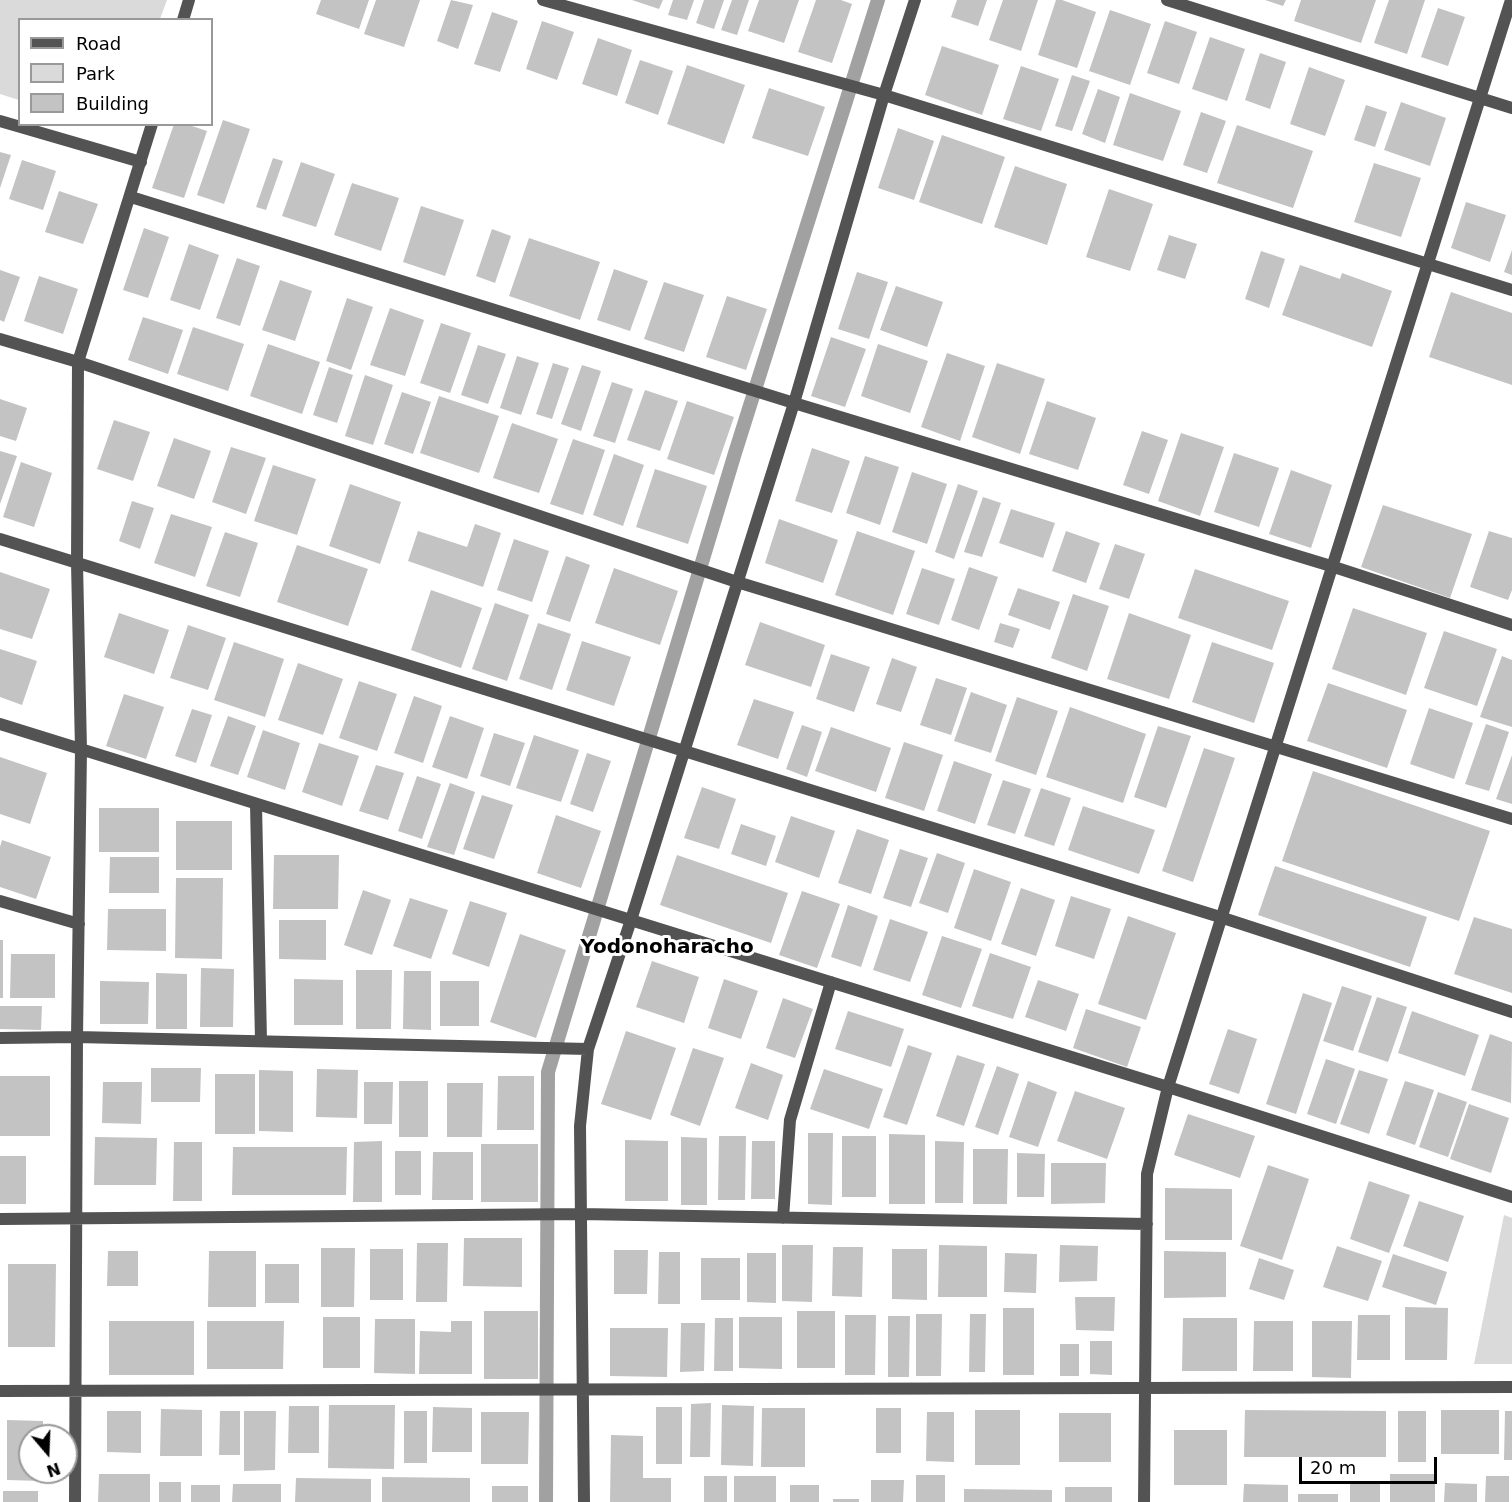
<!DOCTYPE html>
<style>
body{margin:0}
#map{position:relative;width:1512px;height:1502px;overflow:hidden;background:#fff;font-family:"DejaVu Sans",sans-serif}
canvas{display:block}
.legend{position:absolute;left:18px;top:18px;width:195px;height:108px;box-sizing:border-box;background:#fff;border:2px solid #999;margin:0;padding:8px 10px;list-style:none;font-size:18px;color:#000}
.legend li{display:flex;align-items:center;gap:12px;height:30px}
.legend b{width:30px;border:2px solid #999}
.north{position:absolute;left:18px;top:1424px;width:60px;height:60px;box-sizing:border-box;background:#fff;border:2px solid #999;border-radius:50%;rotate:161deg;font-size:16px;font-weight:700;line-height:24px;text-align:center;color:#000}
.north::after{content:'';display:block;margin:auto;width:21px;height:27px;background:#000;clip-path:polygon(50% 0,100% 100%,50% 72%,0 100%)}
.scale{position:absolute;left:1299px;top:1457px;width:138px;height:27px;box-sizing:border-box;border:3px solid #000;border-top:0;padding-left:8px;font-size:18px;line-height:21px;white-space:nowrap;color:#000;-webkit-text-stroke:4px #fff;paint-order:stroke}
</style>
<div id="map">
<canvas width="1512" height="1502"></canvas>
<ul class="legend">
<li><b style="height:8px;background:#535353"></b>Road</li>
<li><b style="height:16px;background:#dadada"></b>Park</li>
<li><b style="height:16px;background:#c3c3c3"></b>Building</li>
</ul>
<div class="north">N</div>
<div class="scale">20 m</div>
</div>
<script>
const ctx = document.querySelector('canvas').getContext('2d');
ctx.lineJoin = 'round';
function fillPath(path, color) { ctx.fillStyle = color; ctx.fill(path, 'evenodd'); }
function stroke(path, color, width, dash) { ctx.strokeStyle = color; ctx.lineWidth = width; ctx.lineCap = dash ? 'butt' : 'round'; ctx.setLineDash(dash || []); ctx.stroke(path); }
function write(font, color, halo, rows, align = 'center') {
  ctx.font = font + ' "DejaVu Sans",sans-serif'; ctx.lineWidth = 6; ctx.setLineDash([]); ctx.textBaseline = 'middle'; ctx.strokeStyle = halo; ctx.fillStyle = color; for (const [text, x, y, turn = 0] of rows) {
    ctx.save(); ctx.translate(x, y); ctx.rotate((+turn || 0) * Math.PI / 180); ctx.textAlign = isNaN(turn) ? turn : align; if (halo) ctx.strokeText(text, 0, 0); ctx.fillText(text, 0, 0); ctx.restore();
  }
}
fillPath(new Path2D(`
 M0,0h167l-7,19 -140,1 -1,80 -19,-6z
 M1504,1215l8,3v146h-38z`), '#dadada');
stroke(new Path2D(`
 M546,1502l2,-430 187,-619 143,-453`), '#a1a1a1', 14);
fillPath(new Path2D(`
 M321,0h48l-10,29 -43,-15z
 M376,0h44l-16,47 -40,-13z
 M451,0l22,5 -15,44 -21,-8z
 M632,0h31l-4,9z
 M673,0h21l-7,20 -19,-5z
 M704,0h20l-10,29 -18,-6z
 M732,0h17l-12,35 -16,-5z
 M759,0h40l-15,43 -36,-12z
 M816,0h25l11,4 -20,59 -34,-11z
 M957,0h30l-9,26 -27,-9z
 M1003,0h35l-17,51 -32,-11z
 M1056,0h6l34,12 -19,56 -39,-13z
 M1265,0h21l-3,6z
 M1301,0h75l-15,43 -67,-22z
 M1389,0h36l-18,54 -33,-11z
 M1438,8l27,9 -17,49 -27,-9z
 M1110,10l41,14 -21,61 -41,-14z
 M492,12l26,9 -18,51 -26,-8z
 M542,21l32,11 -17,48 -31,-11z
 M1165,21l32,11 -18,52 -32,-11z
 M1210,37l35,12 -18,52 -35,-12z
 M598,38l34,12 -15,46 -35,-12z
 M942,46l57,19 -17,50 -57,-20z
 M1260,53l26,9 -16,47 -25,-9z
 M640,60l33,11 -15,44 -33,-12z
 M687,65l58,20 -21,59 -57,-20z
 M1021,66l38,13 -18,52 -38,-12z
 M1309,67l36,13 -20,56 -35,-12z
 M1072,75l18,6 -18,50 -17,-5z
 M769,88l56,19 -17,49 -56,-18z
 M1098,89l22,8 -15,46 -23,-9z
 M1130,93l51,18 -18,50 -50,-16z
 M1401,102l45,16 -16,48 -46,-16z
 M1366,105l21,7 -12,35 -21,-7z
 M1201,112l25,9 -19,52 -24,-8z
 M223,120l27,9 -26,75 -27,-9z
 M174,124h12l21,7 -23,67 -32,-10z
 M1237,125l76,26 -20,57 -76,-25z
 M898,128l36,13 -20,59 -36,-12z
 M942,135l63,22 -23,67 -63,-22z
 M0,152l11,3 -11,33z
 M273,158l10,3 -17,49 -10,-3z
 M22,160l34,11 -13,39 -34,-11z
 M301,162l34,12 -19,53 -34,-11z
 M1374,163l47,15 -20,59 -47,-15z
 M1015,166l52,18 -20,61 -53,-18z
 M352,183l47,15 -18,53 -47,-16z
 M1109,189l44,15 -23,67 -44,-14z
 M59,191l39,13 -15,40 -38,-12z
 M1466,202l40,13 -16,47 -39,-14z
 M421,206l43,14 -19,56 -42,-14z
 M144,228l25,9 -21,61 -25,-8z
 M492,229l19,7 -16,47 -19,-7z
 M1169,235l28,9 -12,35 -28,-9z
 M529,238l71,24 -20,58 -71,-24z
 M189,244l30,11 -19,55 -30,-10z
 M1512,250v25l-8,-3z
 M1261,251l24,8 -16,49 -24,-9z
 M237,258l23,8 -20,60 -24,-8z
 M1300,265l40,14 2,-6 50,18 -20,56 -90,-32z
 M614,269l34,12 -18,50 -33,-11z
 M0,270l20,7 -16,45 -4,-2z
 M857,272l31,10 -19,57 -31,-10z
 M39,276l39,13 -15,45 -39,-13z
 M280,280l32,11 -17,50 -33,-11z
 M664,282l40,13 -20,57 -40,-13z
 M896,286l47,16 -16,45 -47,-17z
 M1451,292l61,21v72l-83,-28z
 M727,296l40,13 -21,61 -40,-13z
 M347,298l26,9 -22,63 -25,-9z
 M390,308l34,12 -19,56 -35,-11z
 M143,317l40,13 -15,44 -40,-14z
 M441,323l30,10 -21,60 -30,-10z
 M193,327l51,17 -16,47 -51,-17z
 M831,337l35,12 -21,58 -34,-11z
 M268,344l52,18 -18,52 -52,-18z
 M878,344l50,17 -18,52 -49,-17z
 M478,345l28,9 -18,50 -27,-9z
 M947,353l38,13 -25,75 -39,-14z
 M517,356l22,7 -18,52 -21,-7z
 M553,363l16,5 -17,51 -16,-5z
 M997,363l48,16 -25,75 -48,-17z
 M582,365l19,6 -20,60 -20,-7z
 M329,367l24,8 -16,48 -24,-8z
 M365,375l28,10 -20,60 -28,-9z
 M612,382l21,7 -18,54 -22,-7z
 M645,390l33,11 -18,50 -33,-11z
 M402,392l29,10 -18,52 -29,-10z
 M439,396l60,20 -20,57 -59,-20z
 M0,399l27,9 -11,33 -16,-5z
 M687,401l47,16 -20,58 -47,-16z
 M1047,401l49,17 -18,52 -49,-16z
 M114,420l36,12 -17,49 -36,-12z
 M512,423l46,16 -19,54 -46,-15z
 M1142,431l26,9 -19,54 -26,-9z
 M1181,433l43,14 -24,69 -42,-15z
 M174,438l37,13 -17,48 -37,-13z
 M573,439l32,11 -22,65 -33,-11z
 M231,447l35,11 -20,56 -34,-12z
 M812,448l38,13 -18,52 -37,-12z
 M0,451l17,5 -17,48z
 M1234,453l45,15 -20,59 -45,-15z
 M614,454l30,11 -21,61 -30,-11z
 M865,456l34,11 -19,58 -34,-12z
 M21,462l31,11 -18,54 -31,-10z
 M273,465l43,14 -19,56 -43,-14z
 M655,469l52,17 -19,58 -52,-17z
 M1291,470l41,15 -21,63 -42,-14z
 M912,472l35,12 -20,60 -35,-12z
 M350,484l51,18 -21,62 -51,-18z
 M958,484l20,7 -24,68 -19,-7z
 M983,497l18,6 -19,54 -18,-5z
 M132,501l22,7 -14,41 -21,-8z
 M1383,505l89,29 -22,64 -89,-31z
 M1011,509l44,14 -12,35 -44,-15z
 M171,514l41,13 -17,50 -41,-14z
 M779,519l59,21 -15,43 -58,-20z
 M475,524l26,9 -18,54 -75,-26 10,-30 49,16z
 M857,531l58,20 -22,64 -58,-20z
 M1066,531l34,12 -14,40 -34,-12z
 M1489,531l23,7v52l-4,10 -38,-13z
 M225,532l33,11 -18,54 -34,-11z
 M514,539l35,12 -17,51 -35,-12z
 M1115,544l30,10 -16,45 -30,-10z
 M297,545l71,24 -20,57 -71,-24z
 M566,556l24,9 -20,57 -24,-8z
 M969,567l29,10 -19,53 -28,-10z
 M614,568l64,23 -18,54 -65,-22z
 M922,568l33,11 -16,46 -33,-11z
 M1195,569l94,32 -17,49 -94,-32z
 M0,572l50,17 -18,50 -32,-10z
 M1018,588l42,14 -10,28 -42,-15z
 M431,590l51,18 -21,60 -50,-18z
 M1073,594l36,12 -22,65 -36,-13z
 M495,603l34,12 -22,66 -35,-12z
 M1353,608l74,25 -21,62 -74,-26z
 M119,613l50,17 -15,44 -50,-17z
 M1129,613l62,22 -22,64 -62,-20z
 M760,622l65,23 -14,42 -66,-22z
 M538,623l33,11 -19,56 -33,-11z
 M1000,623l20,6 -7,19 -19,-6z
 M188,625l38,13 -18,52 -38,-12z
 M1444,631l53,18 -20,57 -53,-18z
 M582,641l49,16 -17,49 -48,-16z
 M234,642l50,17 -19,58 -51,-17z
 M1212,642l62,21 -20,60 -62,-21z
 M0,649l37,12 -15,44 -22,-8z
 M831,654l39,13 -16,45 -38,-13z
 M1502,656l10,4v67l-32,-10z
 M892,658l25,9 -16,45 -25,-8z
 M298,663l45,16 -20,56 -45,-15z
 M936,678l31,10 -16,47 -31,-10z
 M359,681l38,13 -20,57 -38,-13z
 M1328,683l79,27 -20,58 -80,-27z
 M971,692l36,13 -16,48 -37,-12z
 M124,694l40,13 -18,52 -40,-13z
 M414,696l28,10 -19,57 -29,-10z
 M1017,697l41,14 -22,64 -41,-14z
 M754,699l40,13 -16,47 -41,-14z
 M1070,707l76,27 -23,69 -77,-26z
 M1429,708l44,15 -19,56 -44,-15z
 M192,709l20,6 -16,48 -21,-7z
 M228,716l28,10 -18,49 -28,-9z
 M450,716l34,12 -17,51 -35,-12z
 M1486,724l23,8 -20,59 -24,-7z
 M802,725l20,7 -15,45 -21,-8z
 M1158,726l33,10 -25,72 -32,-11z
 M831,727l60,21 -15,44 -61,-21z
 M263,730l37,13 -15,47 -38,-13z
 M494,733l31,10 -15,43 -30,-10z
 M534,735l45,15 -18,52 -45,-14z
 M904,742l39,13 -19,56 -39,-13z
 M319,743l40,13 -17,50 -40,-14z
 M1204,748l31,10 -42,124 -31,-11z
 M587,753l24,8 -18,51 -23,-8z
 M1512,755v49l-16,-5z
 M0,757l47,16 -17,51 -30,-10z
 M954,761l38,13 -17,50 -38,-13z
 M376,765l28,8 -16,47 -29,-9z
 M1313,771l177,60 -31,90 -177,-60z
 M417,776l24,8 -19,55 -24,-8z
 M1003,780l28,9 -16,45 -28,-9z
 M450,783l25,9 -21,63 -27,-8z
 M702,787l34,12 -17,50 -35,-11z
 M1041,788l30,10 -17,48 -30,-10z
 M482,795l31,10 -19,54 -31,-10z
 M1083,806l72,24 -16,44 -71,-24z
 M99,808h60v44h-60z
 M556,815l45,16 -20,57 -44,-15z
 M791,816l44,15 -16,47 -44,-16z
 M176,821h56v49h-56z
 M741,824l35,12 -10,30 -35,-12z
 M857,829l32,11 -18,54 -33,-11z
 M2,840l49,17 -15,42 -36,-12v-40z
 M900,849l28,9 -17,49 -28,-9z
 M937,853l28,10 -17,50 -29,-10z
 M274,855h65l-1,54h-65z
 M677,855l111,38 -17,50 -111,-38z
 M110,857h49v36h-50z
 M1275,866l152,51 -17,50 -152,-52z
 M974,869l37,13 -20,59 -37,-13z
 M176,878h47l-1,81 -47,-1z
 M1021,888l34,12 -19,56 -35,-12z
 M363,890l28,10 -19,55 -28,-10z
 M802,891l38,13 -23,64 -38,-13z
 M1071,896l40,13 -17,50 -39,-13z
 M410,898l38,12 -17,49 -38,-13z
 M470,901l37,12 -18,54 -37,-13z
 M848,905l30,11 -17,51 -30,-10z
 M108,909h58v42l-59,-1z
 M1128,916l48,17 -30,87 -48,-16z
 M1474,917l38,12v64l-58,-19z
 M890,919l38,13 -18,50 -37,-12z
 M279,920h47v40l-47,-1z
 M520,934l46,16 -30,88 -46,-16z
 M942,936l40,13 -21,59 -39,-13z
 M0,940h3v58h-3z
 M990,953l41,14 -18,52 -41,-13z
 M11,954h44v44h-45z
 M652,961l47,16 -15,46 -48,-16z
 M201,968l33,1 -1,58h-33z
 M356,970h36l-1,59h-35z
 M404,971h27v59l-28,-1z
 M156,973l31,1v55h-31z
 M294,979l49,1v45h-49z
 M724,979l34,12 -17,48 -33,-11z
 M1038,980l41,14 -13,37 -41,-14z
 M100,981l49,1 -1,42h-48z
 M440,981h39v45h-39z
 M1342,986l30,10 -19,55 -30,-10z
 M1303,993l29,10 -36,111 -30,-10z
 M1377,997l30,10 -19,55 -30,-10z
 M783,998l30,11 -18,49 -29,-10z
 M0,1006h42l-1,24 -41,-1z
 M1086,1009l55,18 -14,40 -54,-19z
 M848,1011l56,18 -13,38 -56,-18z
 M1412,1011l67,24 -14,41 -67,-23z
 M1228,1029l29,10 -18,55 -30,-10z
 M626,1031l50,17 -25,72 -50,-16z
 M1490,1034l22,8 -1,61 -40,-13z
 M908,1045l24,8 -25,72 -24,-8z
 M693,1048l31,10 -24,68 -30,-11z
 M957,1055l28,9 -21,62 -28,-10z
 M1326,1059l29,10 -19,55 -29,-10z
 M751,1063l32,12 -15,45 -33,-12z
 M997,1066l22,8 -21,61 -23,-8z
 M151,1068h50l-1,34h-49z
 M317,1069l41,1 -1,48 -41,-1z
 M824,1069l59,20 -14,40 -59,-20z
 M259,1070l34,1v61l-34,-1z
 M1359,1070l29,9 -19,55 -29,-10z
 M215,1074h40v60h-40z
 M0,1076h50v60h-50z
 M498,1076h36v54h-37z
 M399,1081h29v56h-29z
 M1028,1081l29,11 -19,55 -29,-10z
 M1405,1081l29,9 -19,55 -29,-10z
 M103,1082h39l-1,42 -39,-1z
 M364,1082h29l-1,42h-28z
 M447,1083h36l-1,54h-35z
 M1075,1091l50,17 -18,51 -50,-18z
 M1438,1092l29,10 -19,55 -29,-10z
 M1469,1104l40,14 -18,55 -41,-14z
 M1188,1114l67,22 -15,42 -66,-23z
 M808,1133h25l-1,72 -24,-1z
 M889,1134l36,1v69h-36z
 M719,1136h27l-1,64h-27z
 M842,1136h34v61h-34z
 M95,1137l62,1 -1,47h-62z
 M681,1137l26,1v67h-26z
 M625,1140l43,1v60h-43z
 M382,1141v61h-29l1,-60z
 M752,1141h23v58h-24z
 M935,1141l29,1 -1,61h-28z
 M174,1142h28v59h-29z
 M481,1144h57v58h-57z
 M233,1147h114l-1,48h-114z
 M973,1149h35l-1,55h-34z
 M395,1151h26v44h-26z
 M433,1152h40v48h-41z
 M1017,1153l28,1 -1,43h-27z
 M0,1156h26v48h-26z
 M1051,1163h55l-1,40 -54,1z
 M1268,1165l41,14 -27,81 -42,-14z
 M1369,1181l41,14 -21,58 -39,-14z
 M1165,1188l67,1v51h-67z
 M1419,1201l45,15 -16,46 -45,-16z
 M464,1238h58v49l-59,-1z
 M417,1243h31l-1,59h-31z
 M782,1245h31l-1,57 -30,-1z
 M939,1245l48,1v51h-49z
 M1060,1245l38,1 -1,35 -38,1z
 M1337,1246l45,15 -14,40 -45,-14z
 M833,1247h30l-1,50 -30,-1z
 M321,1248h34l-1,59h-33z
 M370,1249h33v51h-33z
 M892,1249h35v51l-35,-1z
 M614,1250h34l-1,44h-33z
 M108,1251h30v35h-31z
 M209,1251h47v56h-48z
 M1164,1251l62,1v45l-62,1z
 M659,1252h21v52h-22z
 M747,1253h29v50l-29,-1z
 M1005,1253l32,1 -1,39 -32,-1z
 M1393,1254l54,18 -11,33 -54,-18z
 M701,1258h39v42h-39z
 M1259,1258l35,12 -10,30 -35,-11z
 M8,1264h48l-1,83h-47z
 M265,1264h34v39h-34z
 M1075,1297h40l-1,34 -38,-1z
 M1405,1307l43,1 -1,52h-42z
 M1003,1308h31v67h-31z
 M484,1311h54v68h-54z
 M797,1311h38v57h-38z
 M916,1314h26l-1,62h-25z
 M970,1314h16l-1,58h-16z
 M845,1315h31l-1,60h-30z
 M1358,1315h32v45h-33z
 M888,1316h22l-1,61h-21z
 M323,1317h37v51h-37z
 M739,1317h43v52l-43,-1z
 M715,1318h18v53h-19z
 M1183,1318h54v53h-55z
 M375,1319h40v55l-41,-1z
 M109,1321h85v54h-85z
 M207,1321h77l-1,48h-76z
 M451,1321h21v53h-53l1,-43 31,1z
 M1254,1321h39v50h-40z
 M1312,1321h40l-1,57 -39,-1z
 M681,1323h24l-1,48 -24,1z
 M610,1328h58l-1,49 -57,-1z
 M1090,1341h22v34l-22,-1z
 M1060,1344h19v32h-19z
 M711,1403l-1,54h-20l1,-53z
 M329,1405h66l-1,64 -66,-1z
 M722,1405l32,1 -1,60 -32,-1z
 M289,1406h30v47h-31z
 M433,1407l39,1v44h-40z
 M656,1407h26v57h-26z
 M762,1408h43v59h-44z
 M876,1408h25v45h-25z
 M161,1409l41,1v46h-42z
 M975,1410h45v55h-45z
 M1245,1410l141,1v46h-142z
 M1441,1410h58v44h-58z
 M107,1411h34v42l-34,-1z
 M220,1411h20v44h-21z
 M244,1411h32l-1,59 -31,1z
 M404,1411h23v52h-23z
 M1398,1411h28v51h-28z
 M1505,1411h7v49h-8z
 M481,1412h48l-1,52h-47z
 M927,1412h27v50l-28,-1z
 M1059,1413h52v49h-52z
 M7,1420l36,1v15h-13v36h12v9l-35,-1z
 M1174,1430h53v55h-53z
 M611,1435l32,1v42h28v24h-61z
 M99,1474h51v28h-52z
 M1390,1474h45v28h-45z
 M916,1475h29v27h-29z
 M704,1476h23v26h-23z
 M734,1476h42v26h-42z
 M1486,1476h23v26h-24z
 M382,1477l88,1v24h-88z
 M296,1478l75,1v23h-76z
 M871,1480h33l-1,22h-32z
 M159,1482h22v20h-22z
 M1445,1483l32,1v18h-33z
 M233,1484h48v18h-49z
 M1244,1484l44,1v17h-45z
 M1350,1484h30v18h-30z
 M191,1485h29v17h-29z
 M790,1485h29v17h-29z
 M492,1486h36v16h-36z
 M1065,1487h47v15h-47z
 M964,1489l88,1v12h-88z
 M3,1491h35v11h-35z
 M1298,1494h40v8h-40z
 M833,1499h26v3h-26z`), '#c3c3c3');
stroke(new Path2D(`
 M543,0l341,95 628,195
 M1167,0l345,108
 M183,20l6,-20
 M0,121l141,41
 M131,197l663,206 537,163 181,59
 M0,339l78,23 659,220 775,237
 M0,539l1220,378 292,95
 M0,724l1168,363 344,110
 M256,804l5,237
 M0,901l79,23
 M0,1038l77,-1 511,12
 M783,1218l7,-98 41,-138
 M0,1219l581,-5 566,10
 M0,1391l1512,-4
 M75,1502l2,-465 4,-287 -4,-187 1,-201 74,-238
 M584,1502l-4,-376 8,-77 43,-129 163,-517 90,-308 31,-95
 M1144,1502l3,-328 21,-87 343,-1087`), '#535353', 12);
write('bold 20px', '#000', '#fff', [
 ["Yodonoharacho",667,948]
]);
</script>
